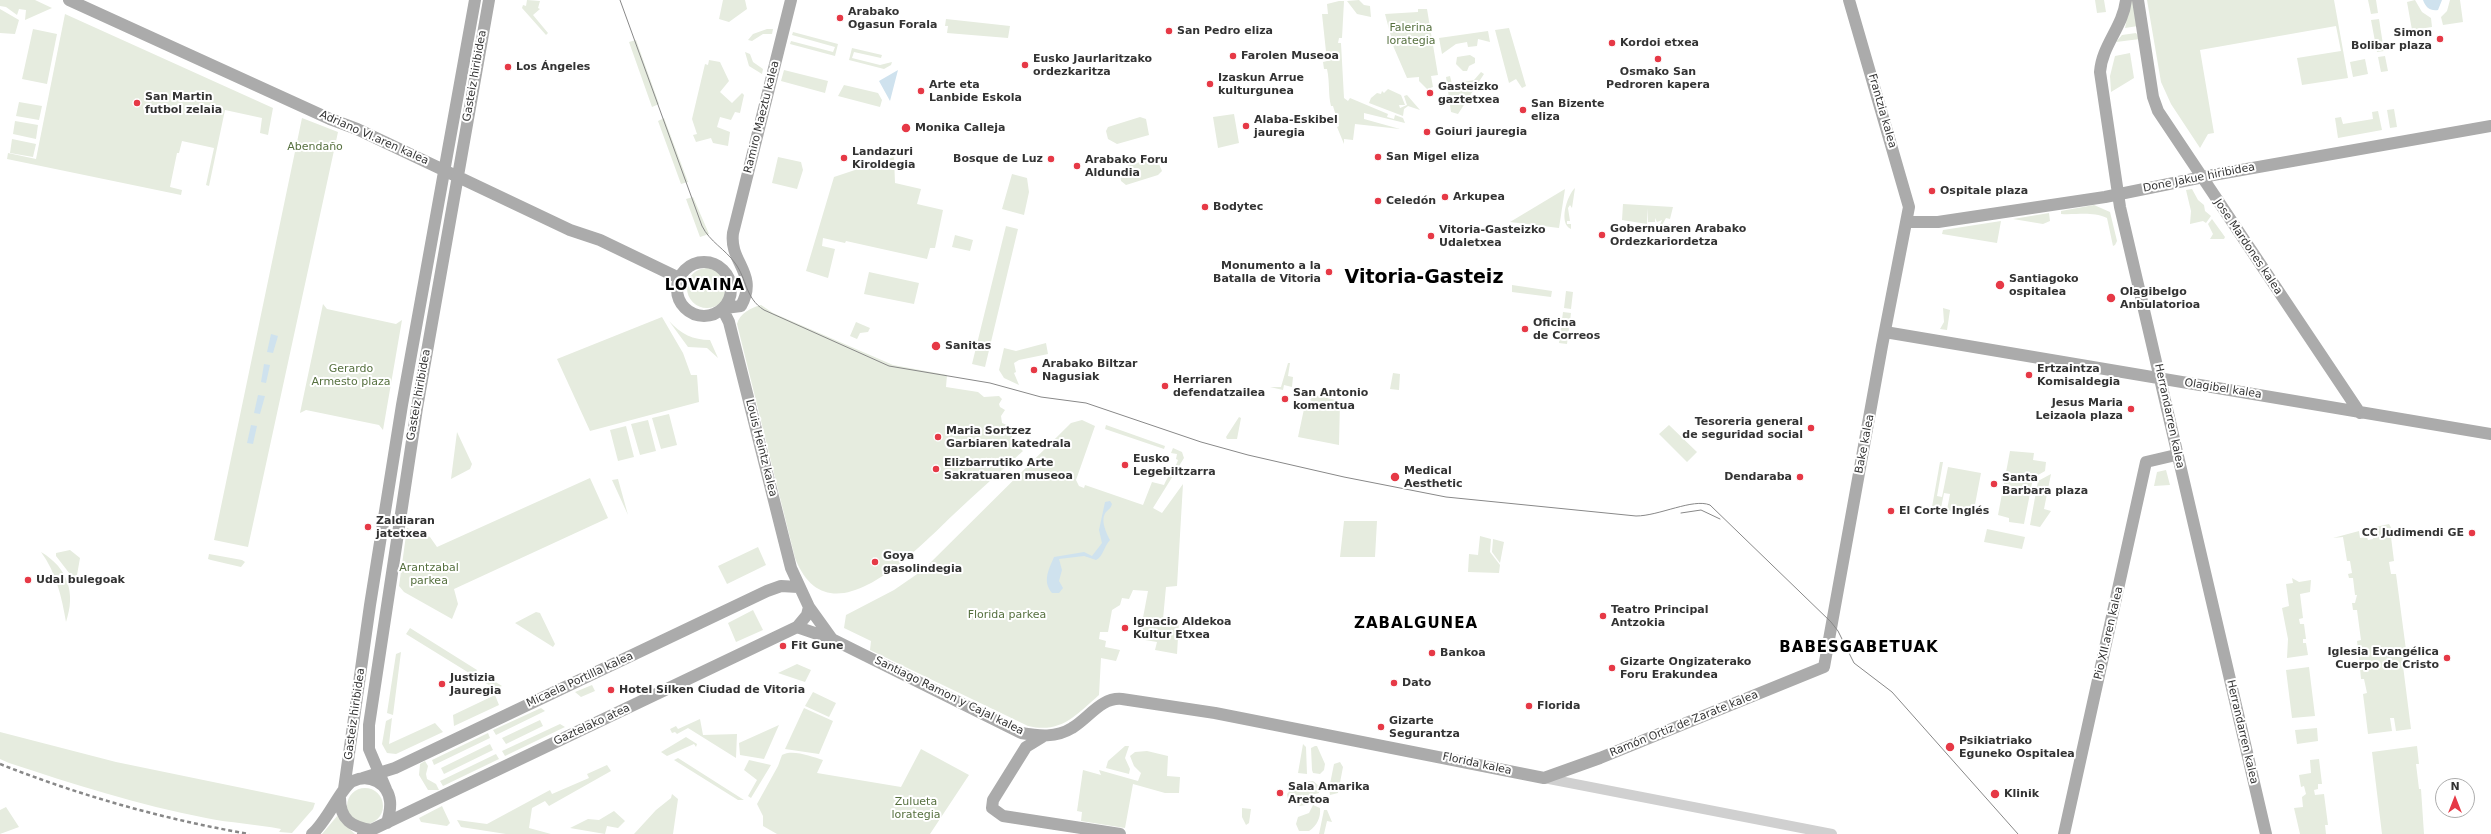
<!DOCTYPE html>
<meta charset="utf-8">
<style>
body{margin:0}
#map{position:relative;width:2491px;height:834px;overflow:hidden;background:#fff;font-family:"DejaVu Sans",sans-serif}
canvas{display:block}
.north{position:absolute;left:2435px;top:778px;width:40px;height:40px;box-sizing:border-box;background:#fff;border:1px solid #adadad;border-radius:50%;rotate:0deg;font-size:11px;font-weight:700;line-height:16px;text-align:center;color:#333}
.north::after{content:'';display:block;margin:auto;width:14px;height:18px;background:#e63946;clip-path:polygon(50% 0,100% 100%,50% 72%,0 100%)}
</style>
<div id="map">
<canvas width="2491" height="834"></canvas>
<div class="north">N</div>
</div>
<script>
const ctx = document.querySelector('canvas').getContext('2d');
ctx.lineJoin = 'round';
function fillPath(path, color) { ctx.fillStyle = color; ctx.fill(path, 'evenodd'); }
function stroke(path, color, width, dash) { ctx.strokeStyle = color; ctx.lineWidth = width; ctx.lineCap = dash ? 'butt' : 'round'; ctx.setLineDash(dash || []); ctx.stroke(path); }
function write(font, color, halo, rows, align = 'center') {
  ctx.font = font + ' "DejaVu Sans",sans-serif'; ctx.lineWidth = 4; ctx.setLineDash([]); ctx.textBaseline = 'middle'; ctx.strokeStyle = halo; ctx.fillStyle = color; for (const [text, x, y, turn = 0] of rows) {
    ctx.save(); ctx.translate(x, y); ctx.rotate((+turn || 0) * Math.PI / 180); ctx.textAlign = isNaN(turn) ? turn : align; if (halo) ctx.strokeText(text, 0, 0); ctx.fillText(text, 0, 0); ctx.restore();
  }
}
fillPath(new Path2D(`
 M0,0h35l17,8 -27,12 1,-10 -7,-1 -2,6 -11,-8 -6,-1z
 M527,0l13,1 -2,7 2,1 -7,6 15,18 -2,2 -24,-27 1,-3 3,1z
 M723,0h22l2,9 -18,13 -10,-3z
 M1359,0l5,5 6,1 1,11 -14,-3 -10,-13z
 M2095,0h9l2,12 -9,1z
 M2131,0h3l4,26 -13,2z
 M2147,0h187l14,78 -46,7 -5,-27 44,-7 -5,-25 -136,24 14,83 -6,1 -8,14 -29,-44 -10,-22z
 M2368,0h8l2,13 -7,1z
 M2415,0l7,12 9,6 1,9 -20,3 -5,-28z
 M2450,0h10l3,22 -20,3 -2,-8 6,-6z
 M1339,1h5l-2,37h-3l-1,5h3l3,55 4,3 2,-3 38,16 -1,3 7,2 1,-4 8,3 2,5 -41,-10v6l36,10 -45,-5 -2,16 -9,-1v5l-7,-17 2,-1 -6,-20h-2c-3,-12 -1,-23 -4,-37h-3l-1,-7 4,-1 -5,-47h6l-1,-10z
 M0,9l19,11 -4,14 -15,-1z
 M1418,9h9l11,66 -7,1 2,11 -6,2 -8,-8v-4l-12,1 -13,-30 -9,-34 33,-2z
 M65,14l208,94 -5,27 -8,-2 2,-15 -37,-8 -16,76 -3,-1 8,-37 -32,-7 -3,12h-2l-7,34 12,3 -1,5 -174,-36 1,-6 28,6z
 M946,19l64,7 -2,12 -61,-5 1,-7h-3z
 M2379,19l5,32 -7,1 -6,-32z
 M1509,28l17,58 -4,2 -6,-9 -7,4 -14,-53z
 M33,29l24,5 -10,50 -25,-5z
 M767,29h6l-1,5h-9l-11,7 -4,-1 5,-6z
 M1488,31l2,11 -12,-3 -1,7 -9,1 -1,-5 -11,2 -14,10 -3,-16z
 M793,32l45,12 -3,12 -45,-12 1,-3 42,11 2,-5 -43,-12z
 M2136,33l4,6 -24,3 6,-7z
 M636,40l23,64 -7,3 -23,-65z
 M852,48l30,7 -1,3 -27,-6 -2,6 28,7 12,-3 -1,3 -7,4 -35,-9z
 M745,52l5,2 3,8 10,7 -1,5 -13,-8z
 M2130,53l4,25 -23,14 -1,-16 5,-20z
 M1470,55l5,3v5l-6,3 -2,5h-4l-7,-7 1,-7z
 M2385,56l3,15 -7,1 -3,-15z
 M2365,59l3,15 -15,3 -3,-15z
 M709,60l11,2 9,19 -9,11 12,11 10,-10 2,2 -4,18 -5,-1 -4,8 -11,-3 -3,10 13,5 -2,14 -15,-3 -2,-5 -15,4 -3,-7 4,-1 -5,-15 13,-55 3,1z
 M784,70l44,11 -3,12 -44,-12z
 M1481,72l3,2 -26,40 -7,-2 -5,-35 4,-1 2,8 22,-4z
 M844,85l34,8 4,7 -2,7 -42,-11z
 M1388,89l13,6 4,10h-6l1,3 7,-3 -3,-9 3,-1 13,15 -12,-4 -4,3 -1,7 -34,-13 2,-5 6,-5 4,1 1,-3 2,2z
 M19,102l23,4 -3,14 -23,-4z
 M2394,109l3,18 -7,1 -3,-18z
 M2378,111l4,19 -44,8 -3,-20 6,-1 2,7 30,-5 -1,-7z
 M1234,114l5,29 -21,5 -5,-31z
 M1140,117l6,2 3,16 -32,9 -9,-5 -2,-8 2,-4z
 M302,118l36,14 -90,415 -34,-7z
 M664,118l24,64 -7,2 -23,-63z
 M15,121l23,4 -2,14 -23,-5z
 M12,139l24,5 -3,13 -23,-4z
 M778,157l23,5 2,8 -6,19 -25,-6z
 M894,157l1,26 26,6 -4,15 26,6 -8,38h-5l-3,11 -81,-18 -1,2 -22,-5 -1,8 13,3 -7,29 -22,-7 28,-94z
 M1156,157l6,14 -4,4 -32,10 -5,-4 -1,-6 4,-8z
 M1012,174l15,4 2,14 -5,23 -22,-6z
 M1575,188l-3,20 -2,-3 -2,3 2,13h-3v3h4v5c-13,-5 -4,-34 4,-41z
 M1565,189l-6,39 -49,-6z
 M2192,189l6,11 6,5 1,6 6,5 -5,7 -3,-2 -13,3 1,-13 -5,-21z
 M693,197l16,37 -9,3 -14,-38z
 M1623,204l50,3 -3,12 -4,-1 -4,7 9,-1 -1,8 -12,-2 4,-10 -5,2 -2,-4v4h-7l-1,-14v16l-25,-4z
 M2094,205l16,7 7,29 -2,4 -2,1 -6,-28c-16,-7 -29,-3 -46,-4v-3z
 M2049,213l1,8 -7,3 -30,-5z
 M2212,219l13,18 -1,2h-14l3,-5 -5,-10z
 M2001,221l-4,22 -55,-9 1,-4z
 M1006,226l12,3 -33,138 -13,-3z
 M955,235l18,5 -3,11 -18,-4z
 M687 288a20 20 0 1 1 40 0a20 20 0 1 1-40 0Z
 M869,272l50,11 -5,21 -50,-10z
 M1512,285l40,6 -1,6 -39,-5z
 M1566,291l7,1 -2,17 -7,-1z
 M323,304l4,5 69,15 6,-4 -19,110 -4,-5 -73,-15 -6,3z
 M761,305l12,8 120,52 54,10 -1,12 32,5 6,5 15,-1 3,3 -3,5 1,3 5,3 -4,6 1,7 7,3 -3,5 1,3 5,2 -1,4 12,11c-23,21 -47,42 -70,64 -36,34 -124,130 -158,43l-58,-234c2,-10 15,-17 24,-19z
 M1943,308l7,2 -3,20 -7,-1 4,-7z
 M1563,312l8,1 -4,31 -8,-1z
 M662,317l21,36 8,22h6l2,27 -109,29 -33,-72z
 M669,321c12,13 24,19 41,19l8,18 -11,-10 -19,-1z
 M856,322l14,6 -2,4 -8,1 -3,6 -7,-3z
 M1046,343l2,11 -29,6 -5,3 2,9 -2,1 5,12 -15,-7 -5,-8 5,-22 12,3z
 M1288,363h2l-2,13 5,1 -1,10 -8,-2 -1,5 -13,-3h11z
 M1393,373l7,1 -1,16 -9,-1z
 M1314,395l26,6 -1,44 -41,-8 6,-28 8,1 4,-2v-5l-6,-3z
 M669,414l8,31 -16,4 -9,-31z
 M1239,417l2,1 -4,21h-10l-1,-2z
 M648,420l8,31 -16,4 -9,-31z
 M1082,420l13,6 -19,54 3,6 5,2 1,-3 58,20 9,-23 12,3c4,-10 11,-15 14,-25l-2,-1 1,-5 -6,-1 2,-5 9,4 2,6 -31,50 9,5 21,-29 -6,102 -11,1 -3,32 16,2 -2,33 -22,-4 2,-8 -18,-3 9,-48 -15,-1 -4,9 -7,-1 -2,7 -8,5 -4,22h-8l-1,7 7,2 -1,6 15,3 -4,11 -15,-3 -2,37c-23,20 -38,39 -71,31l-158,-76 1,-9 -27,-13 2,-13 48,-25 29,-20 148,-147z
 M1106,425l59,21 -1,3 -59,-20z
 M1669,425l28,27 -10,10 -28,-28z
 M626,426l8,31 -16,4 -8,-31z
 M457,432l15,32 -2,5 -19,10z
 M2010,451l24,2 -1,7 13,2 -1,9 -12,7 -9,46 -15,-2v-4l-11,-3z
 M1940,462h3l-6,34 5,1 6,-30 33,6 -8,42 -26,-5 3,-16 -6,-1 -3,15 -9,-1z
 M2166,470l4,15 -16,1 3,-14z
 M2051,474l-7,35 7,2 -11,16 -10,-2 8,-44z
 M590,478l18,40 -154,71 4,15 -6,15 -48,-27 -5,-6 8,-58 23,9 7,10z
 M618,479l10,36 -16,-35z
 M1344,521h33l-2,36h-35z
 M2389,524l4,7 -2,6 3,24 -5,1 2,12h5l12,91 -5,1 8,63 -15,2 -2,-13h-4l2,13 -24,3 -5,-40 4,-1 -3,-14h-3l-1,-11 2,-1 -2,-1 -3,-25 4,-1 -4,-30h-4l-1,-7h3l2,-8h-2l-2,-17h-4l-1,-4 4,-1 -2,-12h-3l-4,-24 -10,1 26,-7 1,7 7,-1 1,3 5,-1 -2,-11z
 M1987,529l38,8 -3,12 -38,-7z
 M1480,536l11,3 -1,13 10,13 -1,8 -31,-1 1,-18 9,1z
 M1493,539l11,3 -4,21 -8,-11z
 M758,547l8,18 -39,19 -9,-18z
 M70,550l10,8 -3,17 -4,3 -17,-22v-3z
 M41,552c27,16 35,41 25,70 -4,-24 -10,-50 -25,-70z
 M209,554l33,6 3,2 -4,5 -30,-7 -3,-1z
 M2292,578l7,4 12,-2 -1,12 -10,2 3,24 -4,1 1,5h4l2,15h-3v4h3l2,12 -21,3 1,-19 -6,-31 7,-2 -3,-22 7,-1z
 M753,610l10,20 -27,12 -8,-19z
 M536,612l4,1 15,31 -2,3 -38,-24z
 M410,628l67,42 -3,6 -68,-42z
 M401,652l-8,63 -6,-2 9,-59z
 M797,664l14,6 -6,12 -27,-9z
 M2309,667l6,49 -23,2 -6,-48z
 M484,675l18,11 -7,3 -17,-11z
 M592,685l3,6 -14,6 -6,-5z
 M813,692l23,11 -7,14 -24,-11z
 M495,695l4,10 -45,21 -1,-11z
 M541,708l4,3 -49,24 -3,-5z
 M804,708l29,13 -14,33 -34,-5z
 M392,718l-3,26 46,-21 8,9 -47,22 -9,-1 -5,-9 4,-23z
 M700,719l3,16 34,-1 -1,24 -48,-30 -11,6 -2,-2 -3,1 -2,-4 6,-3 2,3z
 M540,720l3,6 -37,18 -4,-6z
 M560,724l5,3 -60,29 -3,-5z
 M779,725l-15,34 -24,-4 -1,-12z
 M2317,728l1,13 -21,3 -2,-14z
 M0,732l116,30 199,41 -2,6 -21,24 -13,-1 2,-3c-25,-5 -51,-6 -75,-11 -67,-13 -133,-34 -197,-55l-9,-4z
 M488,733l2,5 -56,27 -2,-5z
 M686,737l11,7 -1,3 -2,-3 -27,12 -6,-4z
 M490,744l3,6 -49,24 -3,-6z
 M1303,744l3,3 1,27 -9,-1z
 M1125,746h4l-4,12 5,11 -1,5 -23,-6 2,-7z
 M1315,746h2l8,18 -1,6 -4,4 -7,-1 -1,-3 -1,-22z
 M2417,746l2,18h-3l3,25h2l3,45h-42l-10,-82z
 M921,749l48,26 -39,59h-153l-14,-8v-10l-6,-12 21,-38 4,-11c11,-6 30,2 41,5l-6,13 84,14z
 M1147,751l21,5 -1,20 13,1 -1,16h-14l-32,-9 -8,44 -44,-7 1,-9 -5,-1 6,-41 18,5 -2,-5 39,11 3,-8 -7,-7 -4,-10 5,-4z
 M496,754l3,5 -56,27 -3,-5z
 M678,758l66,42h-6l-64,-40z
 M2319,759l3,25h-4v5l-4,1 1,5 9,-1 4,31h-3l1,9h-26l-6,-26 9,-1 -1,-10 4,-3 -2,-8 -3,1 -2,-12 12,-2 -1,-13z
 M749,760l22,5 -20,33 -3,-2 9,-16 -13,-10z
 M425,761l3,5 -2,8 1,5 9,5 3,6h-11l-9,-15 1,-11z
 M1340,762l3,5 -5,26 -8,2 -1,-6 5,-25z
 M607,765l4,6 -62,35 -4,-5 -13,7 -3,20 22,6h-45l-45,-7 -4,-7 30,4 63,-34 2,4 37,-16 -2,-4z
 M1313,781l6,5v7l-11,3 -2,9 -6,1 -6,-7 -6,1 -1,-6 8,-10z
 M347 806a18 18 0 1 1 36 0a18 18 0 1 1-36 0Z
 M672,794l6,5 -5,35h-39l22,-24 15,-12z
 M1313,805l7,3c1,9 -3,18 -11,23h-10l-3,-7 2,-7 11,-4z
 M442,806l8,17 -3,3 -26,-4 -2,-4z
 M6,807l13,20 -19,7v-24z
 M1242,808l9,1 -2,14 -3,2 -4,-8z
 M1324,810h3l5,12 -5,-1 -3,13h-5z
 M614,811l11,10 -7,7 -11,-2 -2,8 -35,-6 18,-9 11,1z
 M338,815l6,9 11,10h-33z`), '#e6ecdf');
fillPath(new Path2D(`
 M2423,0h19l-4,10c-8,1 -12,-2 -15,-10z
 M898,70l-8,31 -11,-20z
 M271,334l7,2 -5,17 -6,-1z
 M264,364l6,1 -4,18 -5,-1z
 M258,395l7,1 -5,18 -6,-1z
 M251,425l6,1 -4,18 -6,-1z
 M1110,501l2,3c-1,4 -3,5 -6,8 -6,8 0,20 4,28 -6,6 -7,17 -14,20l-12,-4 -25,3 3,11 -3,11 4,7 -4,5h-7c-10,-12 -3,-24 2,-36l30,-5 8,4 10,-13 -3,-13 6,-28z`), '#cfe2ee');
stroke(new Path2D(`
 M1544,778l288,56`), '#d0d0d0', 10);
stroke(new Path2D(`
 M69,0l261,119 27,10 213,101 30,10 79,38
 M2126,0c-3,27 -24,45 -26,72l20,135 146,627
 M2138,0l15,97 5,14 202,302
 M1907,222h31l167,-25 108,-22 278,-49
 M677 289a27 27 0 1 1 54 0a27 27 0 1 1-54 0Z
 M725,308l16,-2c18,-33 -12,-43 -8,-73l58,-233
 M723,310l6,12 62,246 18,39 23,32 189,94c18,3 35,5 51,-5 17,-10 29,-31 50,-29l93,14 329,65 56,-20 224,-91 58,-321 27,-139 -60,-207
 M1885,332l606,102
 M797,627l35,12
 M1044,736l-18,11 -33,53 -1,8 11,8 117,18
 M363,778l32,-10 372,-177 14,-5 17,1
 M344,789l26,-184 32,-200 73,-405
 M386,789l-17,-40v-24l48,-317 72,-408
 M340,798c0,22 12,29 32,32
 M312,834c15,-12 29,-47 41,-53 17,-8 35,3 37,20 1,8 -1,15 -3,22
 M363,834l434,-207 10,-12 2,-8
 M2064,834l82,-372 30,-7`), '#ababab', 12);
stroke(new Path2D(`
 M620,0l82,226c8,16 23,23 33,37 12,16 10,35 29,47l125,56 101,17 51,14 45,6 115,39 47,13 96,22 102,20 190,19c23,0 57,-18 74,-11l121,117 7,9 16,32 38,29 126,142
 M1681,513l20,-3 19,9`), '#888', 1);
stroke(new Path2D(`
 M0,764c81,32 163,55 249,70`), '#888', 2.5, [4, 3]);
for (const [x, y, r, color] of [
 [840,18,4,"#e63946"],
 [1169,31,4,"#e63946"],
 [2440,39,4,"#e63946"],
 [1612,43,4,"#e63946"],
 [1233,56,4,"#e63946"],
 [1658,59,4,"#e63946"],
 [1025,65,4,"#e63946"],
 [508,67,4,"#e63946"],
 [1210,84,4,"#e63946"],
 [921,91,4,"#e63946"],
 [1430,93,4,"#e63946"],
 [137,103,4,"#e63946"],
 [1523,110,4,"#e63946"],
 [1246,126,4,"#e63946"],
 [906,128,5,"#e63946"],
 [1427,132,4,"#e63946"],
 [1378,157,4,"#e63946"],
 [844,158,4,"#e63946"],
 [1051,159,4,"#e63946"],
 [1077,166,4,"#e63946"],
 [1932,191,4,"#e63946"],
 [1445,197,4,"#e63946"],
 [1378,201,4,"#e63946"],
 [1205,207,4,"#e63946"],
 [1602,235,4,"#e63946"],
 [1431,236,4,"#e63946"],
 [1329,272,4,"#e63946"],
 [2000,285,5,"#e63946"],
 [2111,298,5,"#e63946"],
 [1525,329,4,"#e63946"],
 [936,346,5,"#e63946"],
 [1034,370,4,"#e63946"],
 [2029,375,4,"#e63946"],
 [1165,386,4,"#e63946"],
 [1285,399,4,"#e63946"],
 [2131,409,4,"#e63946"],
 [1811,428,4,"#e63946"],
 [938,437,4,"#e63946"],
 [1125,465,4,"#e63946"],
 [936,469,4,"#e63946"],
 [1395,477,5,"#e63946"],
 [1800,477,4,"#e63946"],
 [1994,484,4,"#e63946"],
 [1891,511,4,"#e63946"],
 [368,527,4,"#e63946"],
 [2472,533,4,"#e63946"],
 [875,562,4,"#e63946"],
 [28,580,4,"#e63946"],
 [1603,616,4,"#e63946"],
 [1125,628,4,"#e63946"],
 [783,646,4,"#e63946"],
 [1432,653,4,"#e63946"],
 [2447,658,4,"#e63946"],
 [1612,668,4,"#e63946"],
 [1394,683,4,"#e63946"],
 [442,684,4,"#e63946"],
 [611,690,4,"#e63946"],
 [1529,706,4,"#e63946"],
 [1381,727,4,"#e63946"],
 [1950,747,5,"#e63946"],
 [1280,793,4,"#e63946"],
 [1995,794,5,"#e63946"]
]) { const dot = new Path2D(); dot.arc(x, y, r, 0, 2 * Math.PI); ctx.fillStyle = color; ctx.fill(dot); stroke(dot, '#fff', 1.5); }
write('bold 11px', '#333', '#fff', [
 ["Arabako",848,12],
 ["Ogasun Forala",848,25],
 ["San Pedro eliza",1177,31],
 ["Simon",2432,33,"right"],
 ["Bolibar plaza",2432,46,"right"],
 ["Kordoi etxea",1620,43],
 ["Farolen Museoa",1241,56],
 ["Eusko Jaurlaritzako",1033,59],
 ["ordezkaritza",1033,72],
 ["Los Ángeles",516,67],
 ["Osmako San",1658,72,"center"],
 ["Pedroren kapera",1658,85,"center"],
 ["Izaskun Arrue",1218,78],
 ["kulturgunea",1218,91],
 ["Arte eta",929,85],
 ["Lanbide Eskola",929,98],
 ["Gasteizko",1438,87],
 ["gaztetxea",1438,100],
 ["San Martin",145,97],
 ["futbol zelaia",145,110],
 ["San Bizente",1531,104],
 ["eliza",1531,117],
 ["Alaba-Eskibel",1254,120],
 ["jauregia",1254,133],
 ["Monika Calleja",915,128],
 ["Goiuri jauregia",1435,132],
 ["Landazuri",852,152],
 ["Kiroldegia",852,165],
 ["San Migel eliza",1386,157],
 ["Bosque de Luz",1043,159,"right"],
 ["Arabako Foru",1085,160],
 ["Aldundia",1085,173],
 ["Ospitale plaza",1940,191],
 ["Arkupea",1453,197],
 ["Celedón",1386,201],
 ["Bodytec",1213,207],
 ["Gobernuaren Arabako",1610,229],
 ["Ordezkariordetza",1610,242],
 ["Vitoria-Gasteizko",1439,230],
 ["Udaletxea",1439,243],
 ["Monumento a la",1321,266,"right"],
 ["Batalla de Vitoria",1321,279,"right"],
 ["Santiagoko",2009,279],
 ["ospitalea",2009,292],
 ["Olagibelgo",2120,292],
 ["Anbulatorioa",2120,305],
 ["Oficina",1533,323],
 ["de Correos",1533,336],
 ["Sanitas",945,346],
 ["Arabako Biltzar",1042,364],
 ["Nagusiak",1042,377],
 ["Ertzaintza",2037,369],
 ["Komisaldegia",2037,382],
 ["Herriaren",1173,380],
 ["defendatzailea",1173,393],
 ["San Antonio",1293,393],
 ["komentua",1293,406],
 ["Jesus Maria",2123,403,"right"],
 ["Leizaola plaza",2123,416,"right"],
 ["Tesoreria general",1803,422,"right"],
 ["de seguridad social",1803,435,"right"],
 ["Maria Sortzez",946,431],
 ["Garbiaren katedrala",946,444],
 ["Eusko",1133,459],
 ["Legebiltzarra",1133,472],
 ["Elizbarrutiko Arte",944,463],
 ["Sakratuaren museoa",944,476],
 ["Medical",1404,471],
 ["Aesthetic",1404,484],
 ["Dendaraba",1792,477,"right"],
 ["Santa",2002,478],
 ["Barbara plaza",2002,491],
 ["El Corte Inglés",1899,511],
 ["Zaldiaran",376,521],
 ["jatetxea",376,534],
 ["CC Judimendi GE",2464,533,"right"],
 ["Goya",883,556],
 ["gasolindegia",883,569],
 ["Udal bulegoak",36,580],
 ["Teatro Principal",1611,610],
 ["Antzokia",1611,623],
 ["Ignacio Aldekoa",1133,622],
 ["Kultur Etxea",1133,635],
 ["Fit Gune",791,646],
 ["Iglesia Evangélica",2439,652,"right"],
 ["Cuerpo de Cristo",2439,665,"right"],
 ["Bankoa",1440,653],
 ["Gizarte Ongizaterako",1620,662],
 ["Foru Erakundea",1620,675],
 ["Justizia",450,678],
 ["Jauregia",450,691],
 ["Dato",1402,683],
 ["Hotel Silken Ciudad de Vitoria",619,690],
 ["Florida",1537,706],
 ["Gizarte",1389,721],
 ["Segurantza",1389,734],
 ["Psikiatriako",1959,741],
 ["Eguneko Ospitalea",1959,754],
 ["Sala Amarika",1288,787],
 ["Aretoa",1288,800],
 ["Klinik",2004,794]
], 'left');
write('11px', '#56703f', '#fff', [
 ["Falerina",1411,28],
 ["lorategia",1411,41],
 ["Abendaño",315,147],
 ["Gerardo",351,369],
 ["Armesto plaza",351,382],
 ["Arantzabal",429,568],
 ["parkea",429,581],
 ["Florida parkea",1007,615],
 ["Zulueta",916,802],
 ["lorategia",916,815]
]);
write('11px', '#333', '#fff', [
 ["Gasteiz hiribidea",475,76,-80],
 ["Frantzia kalea",1882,111,74],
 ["Ramiro Maeztu kalea",762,117,-76],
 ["Adriano VI.aren kalea",374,138,24],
 ["Done Jakue hiribidea",2199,178,-11],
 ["Jose Mardones kalea",2248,247,56],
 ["Olagibel kalea",2223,389,9],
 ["Gasteiz hiribidea",419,395,-80],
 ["Herrandarren kalea",2169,416,78],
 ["Bake kalea",1865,444,-79],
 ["Louis Heintz kalea",761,448,76],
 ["Pio XII.aren kalea",2109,633,-77],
 ["Micaela Portilla kalea",580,680,-25],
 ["Santiago Ramon y Cajal kalea",949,696,26],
 ["Gasteiz hiribidea",355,714,-82],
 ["Ramón Ortiz de Zarate kalea",1684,724,-22],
 ["Gaztelako atea",592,725,-25],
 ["Herrandarren kalea",2242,732,77],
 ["Florida kalea",1477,764,12]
]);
ctx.letterSpacing = '1px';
write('bold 15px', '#000', '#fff', [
 ["LOVAINA",705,286],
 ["ZABALGUNEA",1416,624],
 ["BABESGABETUAK",1859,648]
]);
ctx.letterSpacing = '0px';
write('bold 19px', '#000', '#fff', [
 ["Vitoria-Gasteiz",1424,278]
]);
</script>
